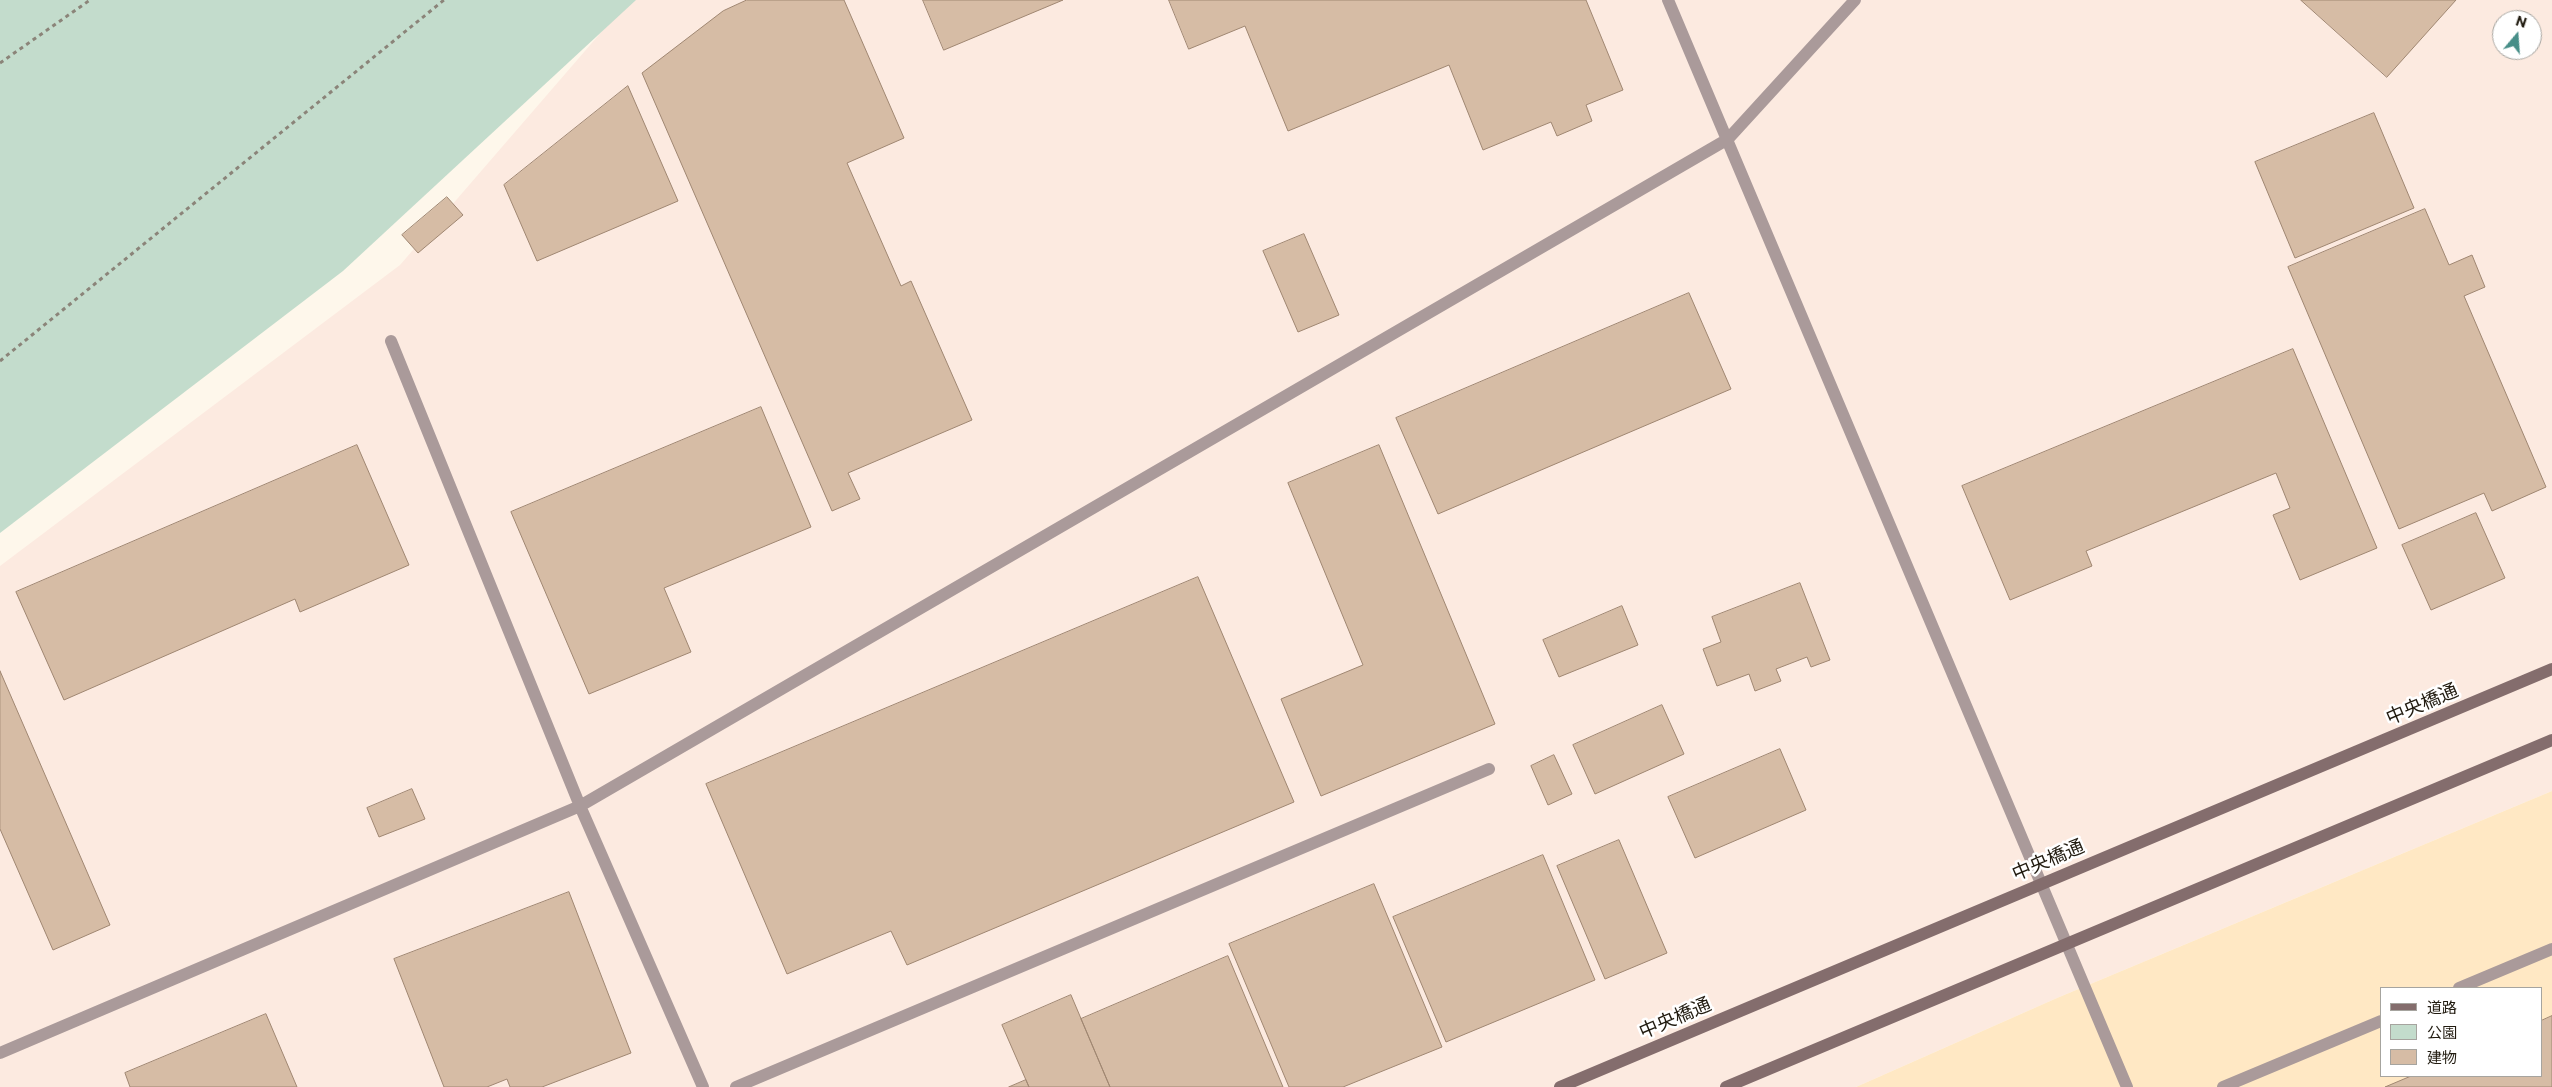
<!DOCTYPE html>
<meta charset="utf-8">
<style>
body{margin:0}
#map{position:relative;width:2552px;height:1087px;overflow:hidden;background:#fef7eb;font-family:Commissioner,"Noto Sans JP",sans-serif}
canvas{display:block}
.legend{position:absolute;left:2380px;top:987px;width:162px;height:90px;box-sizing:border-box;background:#fff;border:1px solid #a6a49f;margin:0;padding:6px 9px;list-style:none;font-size:15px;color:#211b10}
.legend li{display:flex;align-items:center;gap:10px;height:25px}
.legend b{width:25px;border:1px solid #a6a49f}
.north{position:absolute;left:2492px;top:10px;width:50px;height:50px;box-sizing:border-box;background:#fff;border:1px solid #a6a49f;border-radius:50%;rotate:18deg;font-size:14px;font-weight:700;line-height:20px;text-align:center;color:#211b10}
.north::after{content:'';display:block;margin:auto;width:18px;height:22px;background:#478e88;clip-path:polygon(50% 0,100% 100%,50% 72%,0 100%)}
</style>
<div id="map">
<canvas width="2552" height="1087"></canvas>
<ul class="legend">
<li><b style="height:6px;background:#846d6d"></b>道路</li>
<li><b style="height:14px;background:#c3dccc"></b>公園</li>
<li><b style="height:14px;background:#d6bca5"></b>建物</li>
</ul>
<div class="north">N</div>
</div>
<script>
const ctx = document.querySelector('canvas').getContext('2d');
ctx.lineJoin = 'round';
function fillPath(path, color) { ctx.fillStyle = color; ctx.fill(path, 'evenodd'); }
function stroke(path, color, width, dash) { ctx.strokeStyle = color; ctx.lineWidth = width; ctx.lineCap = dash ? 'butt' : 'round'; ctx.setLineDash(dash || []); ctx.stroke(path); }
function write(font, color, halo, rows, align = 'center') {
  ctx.font = font + ' Commissioner,"Noto Sans JP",sans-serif'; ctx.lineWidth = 5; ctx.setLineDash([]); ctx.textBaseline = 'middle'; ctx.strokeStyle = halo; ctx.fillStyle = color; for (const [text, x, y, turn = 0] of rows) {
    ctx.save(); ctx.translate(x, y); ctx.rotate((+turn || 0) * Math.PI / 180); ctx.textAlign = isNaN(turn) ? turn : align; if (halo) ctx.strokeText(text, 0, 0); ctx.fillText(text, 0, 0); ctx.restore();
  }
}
fillPath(new Path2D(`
 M629,0h1923v791l-495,207 -201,89h-1856v-521l400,-301zM2502,20h30v30h-30z`), '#fceae0');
fillPath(new Path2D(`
 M2552,791v296h-696l201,-89zM2381,988h160v88h-160z`), '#ffe8c4');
fillPath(new Path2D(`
 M0,0h636l-293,271 -343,262z`), '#c3dccc');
const building = new Path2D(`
 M747,0h97l60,138 -57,25 54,123 10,-5 61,139 -124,53 12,26 -28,12 -190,-438 81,-62z
 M923,0h140l-119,50z
 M1169,0h417l37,90 -37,15 6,16 -35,15 -6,-14 -68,28 -34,-85 -161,66 -43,-105 -56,23z
 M2301,0h155l-69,77z
 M628,86l50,115 -141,60 -33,-76z
 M2374,113l40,95 -119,50 -40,-96z
 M447,197l16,18 -45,38 -16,-18z
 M2425,209l24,56 23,-10 13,32 -21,9 82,191 -54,24 -8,-18 -85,36 -111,-262z
 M1304,234l35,81 -41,17 -35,-81z
 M1689,293l42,96 -293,125 -42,-96z
 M2293,349l84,199 -77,32 -27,-65 17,-7 -14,-35 -190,78 6,15 -82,34 -48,-114z
 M761,407l50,120 -147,61 27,64 -102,42 -78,-182z
 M357,445l52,120 -109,47 -5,-13 -231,101 -48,-108z
 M1379,445l116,279 -174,72 -40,-97 82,-34 -75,-182z
 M2476,513l29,65 -74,32 -29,-65z
 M1198,577l96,225 -387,163 -16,-34 -104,43 -81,-190z
 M1800,583l30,77 -19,7 -4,-10 -31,12 5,12 -26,10 -6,-17 -32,12 -14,-37 18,-7 -9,-25z
 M1622,606l16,39 -79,32 -16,-37z
 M0,671l110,254 -57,25 -53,-121z
 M1662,705l22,49 -89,40 -22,-49z
 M1780,749l26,61 -111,48 -27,-61z
 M1554,755l18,39 -24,11 -17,-39z
 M412,789l13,30 -46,18 -12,-29z
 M1619,840l48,113 -62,26 -48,-113z
 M1543,855l52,125 -149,62 -53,-125z
 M1374,884l68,163 -99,40h-54l-60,-143z
 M569,892l62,161 -89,34h-32l-3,-8 -20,8h-43l-50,-128z
 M1228,956l55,131h-173l-29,-68z
 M1071,995l39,92h-81l-27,-62z
 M266,1014l31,73h-167l-5,-14z
 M2552,1016v71h-167l26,-11h130v-55z
 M1026,1080l3,7h-20z`);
fillPath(building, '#d6bca5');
stroke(building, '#a08772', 1);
stroke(new Path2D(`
 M0,63l90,-63
 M0,361l444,-361`), '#8b8479', 3, [4, 4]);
stroke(new Path2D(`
 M1668,0l459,1087
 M391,341l189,465 123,281
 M2459,988l93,-39
 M0,1053l580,-247 1148,-667 127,-139
 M736,1087l753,-318
 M2223,1087l158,-66`), '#aa9a9a', 12);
stroke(new Path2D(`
 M1560,1087l992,-418
 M1726,1087l826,-347`), '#846d6d', 12);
write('19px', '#211b10', '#fff', [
 ["中央橋通",2422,704,-23],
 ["中央橋通",2048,860,-23],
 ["中央橋通",1675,1018,-23]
]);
</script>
